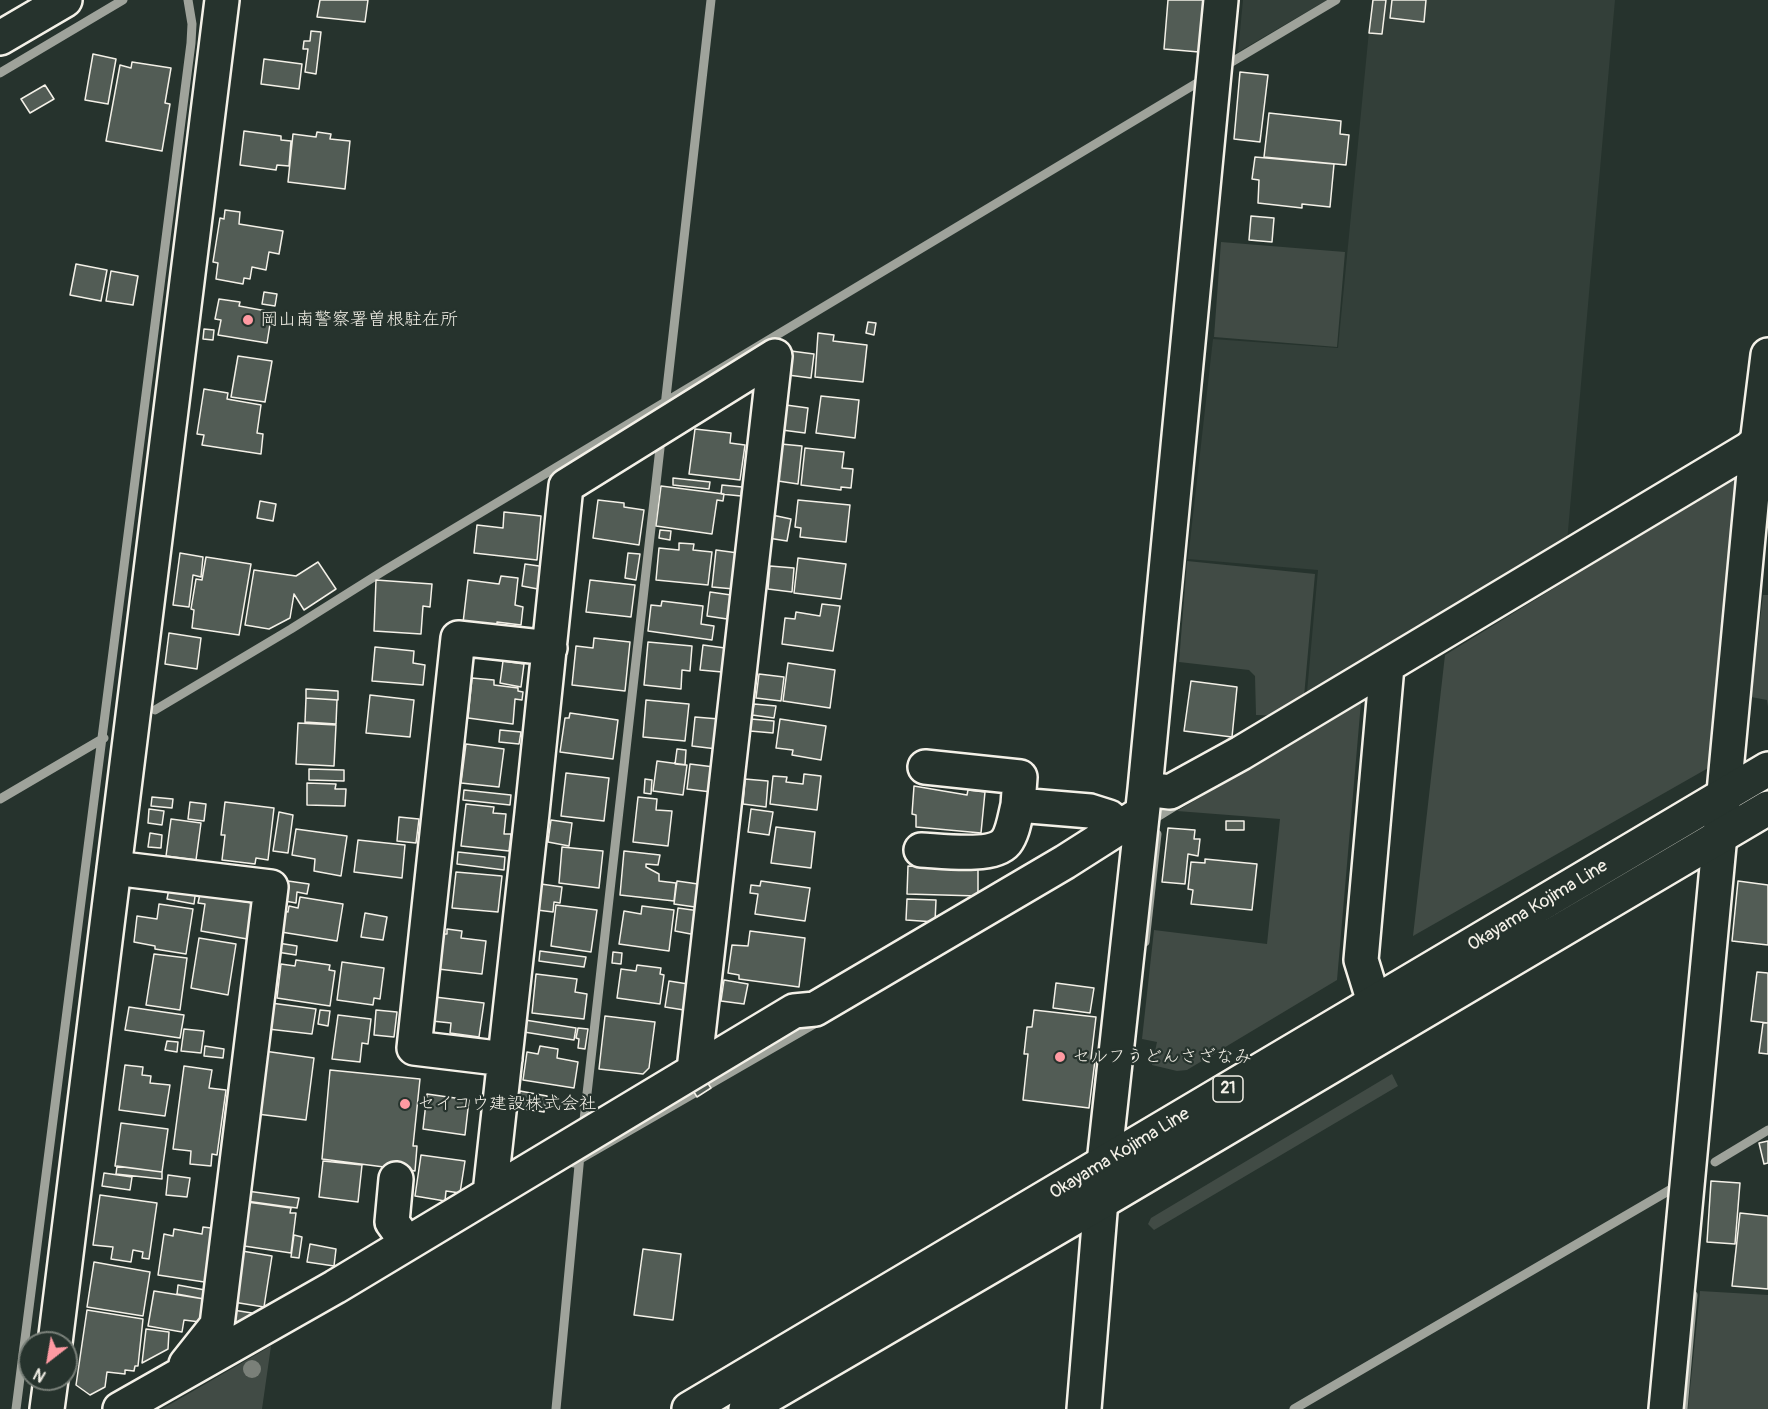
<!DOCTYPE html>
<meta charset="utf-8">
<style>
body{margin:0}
#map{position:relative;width:1768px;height:1409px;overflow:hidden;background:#26332d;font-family:Pangolin,sans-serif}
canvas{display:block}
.north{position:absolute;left:18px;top:1331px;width:60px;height:60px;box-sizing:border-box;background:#26332d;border:2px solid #787f78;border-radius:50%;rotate:211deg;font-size:16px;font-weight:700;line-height:24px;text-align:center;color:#f4f1e8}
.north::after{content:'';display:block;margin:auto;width:21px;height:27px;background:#ff9aa2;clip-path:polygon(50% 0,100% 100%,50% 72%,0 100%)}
</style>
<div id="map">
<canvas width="1768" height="1409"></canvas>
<div class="north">N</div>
</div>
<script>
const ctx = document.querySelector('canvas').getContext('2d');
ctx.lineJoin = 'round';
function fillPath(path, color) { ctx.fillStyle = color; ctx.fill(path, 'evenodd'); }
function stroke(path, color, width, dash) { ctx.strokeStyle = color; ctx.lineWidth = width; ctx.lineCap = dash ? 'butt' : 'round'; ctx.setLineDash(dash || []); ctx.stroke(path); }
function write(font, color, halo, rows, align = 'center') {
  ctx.font = font + ' Pangolin,"Klee One",sans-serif'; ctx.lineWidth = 4.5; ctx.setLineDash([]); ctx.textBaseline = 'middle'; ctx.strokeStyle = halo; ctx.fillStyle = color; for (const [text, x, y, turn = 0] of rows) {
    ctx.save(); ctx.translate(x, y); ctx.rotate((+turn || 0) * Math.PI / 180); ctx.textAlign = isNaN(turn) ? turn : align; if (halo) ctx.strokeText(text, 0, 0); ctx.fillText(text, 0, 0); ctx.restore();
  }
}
fillPath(new Path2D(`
 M1243,0h84l-89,52z
 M1372,0h243l-48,542 -261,161 12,-133 -130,-11 25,-220 125,9z`), '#333f39');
fillPath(new Path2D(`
 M1221,242l124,10 -8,95 -123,-10z
 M1744,472l-27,291 -304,173 32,-281z
 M1187,561l128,13 -12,134 -15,8 -32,-1 -1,-39 -6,-6 -70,-8z
 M1763,595h5v112l-1,-7 -16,-3z
 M1361,702l-24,278 -150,90 -10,1 -25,-6 5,-23 -15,-3 12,-109 113,14 13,-125 -103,-8z
 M1392,1074l6,12 -244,144 -6,-6 3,-6z
 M1700,1291l68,4v114h-80z
 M271,1346l-9,63h-100z`), '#414b45');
stroke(new Path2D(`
 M1225,66l111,-66
 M0,73l123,-73
 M665,406l46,-406
 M155,710l136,-81 94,-59 817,-490
 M0,799l104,-61
 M1154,819l26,-16
 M1145,942l12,-108
 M583,1129l77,-681
 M1715,1162l53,-32
 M573,1163l248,-143
 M16,1409l175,-1366 1,-19 -4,-24
 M556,1409l24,-254
 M1294,1409l381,-222
 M1683,1409l10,-114`), '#9fa39b', 9);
const building = new Path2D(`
 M320,0h48l-3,22 -48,-5z
 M1168,0h36l-5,52 -35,-3z
 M1373,0h13l-4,34 -13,-1z
 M1392,0h34l-2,22 -34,-4z
 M311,31l10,1 -5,42 -11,-2 3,-23h-5l1,-8h6z
 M93,54l23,5 -8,45 -23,-4z
 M264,59l38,5 -3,25 -38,-5z
 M132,62l39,6 -6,35 5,1 -8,47 -56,-10 14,-76 11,3z
 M1240,72l28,3 -8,67 -26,-3z
 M45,85l9,14 -24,14 -9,-14z
 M1269,113l72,8 -1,13 9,1 -3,30 -82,-8z
 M244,131l37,5v4l10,1 -2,25 -12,-1 -1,5 -36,-5z
 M317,132l14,2 -1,5 20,2 -5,48 -57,-7 5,-48 23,3z
 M1255,157l79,7 -4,43 -28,-3v4l-44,-5 1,-23 -7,-1z
 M225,210l15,2 -1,12 44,7 -4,23 -10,-2 -3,18 -14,-3 -2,12 -6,-1 -1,6 -27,-5 2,-16 -5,-1 7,-44 4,1z
 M1251,216l23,2 -2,24 -23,-2z
 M76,264l31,6 -6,31 -31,-6z
 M111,271l27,5 -5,29 -27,-4z
 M264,292l13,2 -2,12 -13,-2z
 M219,299l21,3 -1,4 33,6 -5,31 -49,-8 3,-15 -6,-1z
 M868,322l8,1 -2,12 -8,-2z
 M204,329l10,1 -1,10 -10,-1z
 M818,333l16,2 -1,6 34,4 -4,37 -48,-5z
 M791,351l23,3 -3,24 -23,-3z
 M238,356l34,5 -7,41 -34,-5z
 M204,389l24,4 -1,6 34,6 -4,28 6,1 -2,20 -59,-9 2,-10 -7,-1z
 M821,396l38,4 -4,38 -39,-5z
 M786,405l22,3 -3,25 -23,-3z
 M695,429l36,4 -1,10 15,2 -5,35 -51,-6z
 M781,444l21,2 -4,38 -20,-3z
 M805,448l39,4 -2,16 11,1 -2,19 -10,-1v3l-40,-5z
 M673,478l37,4 -1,7 -36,-4z
 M722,485l20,2 -1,9 -20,-2z
 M661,486l63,8 -1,7 -6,-1 -5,34 -56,-8z
 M598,500l26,3v4l20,3 -5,35 -46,-7z
 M798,500l52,5 -4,37 -46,-5 1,-9 -6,-1z
 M260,501l16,3 -3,17 -16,-3z
 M504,512l37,4 -4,44 -63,-7 3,-28 26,3z
 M772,515l19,4 -4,22 -19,-3z
 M660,530l11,1 -1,9 -11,-2z
 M679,543l15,1 -1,6 19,2 -4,33 -52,-5 3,-32 20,2z
 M716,550l22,3 -4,36 -22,-2z
 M180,553l23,4 -2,20 -8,-2 -4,32 -16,-2z
 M628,553l12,1 -4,26 -11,-2z
 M206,557l45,7 -12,71 -47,-7 2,-18 -3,-1 5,-30 6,1z
 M798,558l48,6 -5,35 -47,-6z
 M318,562l18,27 -32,21 -10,-16 -4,24 -21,11 -24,-4 9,-55 42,6z
 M525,564l21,3 -3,23 -21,-4z
 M770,566l24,2 -2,24 -24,-3z
 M501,576l17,2 -3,27 8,2 -2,18 -24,-3v5l-34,-4 5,-43 31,4z
 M376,580l56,4 -2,23 -7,-1 -2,28 -47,-3z
 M590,580l45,5 -4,32 -45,-5z
 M710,592l21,3 -4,24 -20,-3z
 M662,601l41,5 -2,18 13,2 -2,14 -64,-9 3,-26 10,1z
 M822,604l18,2 -7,45 -51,-7 3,-26 10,1 1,-7 24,4z
 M169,633l32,5 -4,31 -32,-5z
 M594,638l36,4 -5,49 -53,-6 4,-39 17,2z
 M648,642l44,4 -2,25 -8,-1 -1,19 -37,-4z
 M703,645l22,3 -3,24 -22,-2z
 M375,647l39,4 -1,12 12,2 -2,20 -51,-4z
 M503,661l21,3 -3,23 -21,-4z
 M788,663l47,7 -5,38 -47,-7z
 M759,674l25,3 -3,24 -25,-3z
 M472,678l22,2v5l24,3v3l5,1 -1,8 -7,-1 -2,25 -45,-6z
 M1191,681l46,6 -5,50 -48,-6z
 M306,689l32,2v9l-32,-2z
 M370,695l44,5 -4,37 -44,-4z
 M306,698l31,2 -1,24 -31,-2z
 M646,700l43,4 -4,37 -42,-4z
 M754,704l22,2 -2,12 -22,-3z
 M570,713l48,7 -5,39 -53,-7 5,-34h4z
 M695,717l24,2 -2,30 -25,-3z
 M751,719l23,2 -1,12 -23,-2z
 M780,719l46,7 -5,34 -29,-5 1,-5 -17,-2z
 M298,723l38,2 -2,41 -38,-2z
 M500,730l21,2 -2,12 -20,-2z
 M466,744l38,5 -5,38 -38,-4z
 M677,749l9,1 -1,15 -10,-1z
 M657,761l30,4 -4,30 -30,-4z
 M690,764l24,3 -3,25 -24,-3z
 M309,769l35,1v11l-35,-1z
 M566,773l43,5 -5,43 -43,-5z
 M804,774l17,2 -4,34 -47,-6 3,-28 14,1 -1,5 17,2z
 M645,779l7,1 -1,14 -7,-1z
 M745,779l23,2 -2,26 -23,-3z
 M307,783l29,1 -1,5h11l-1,17 -38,-1z
 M914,786l53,9 1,-5 17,2 -4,41 -65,-6v-12l-4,-1z
 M464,790l47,5 -1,10 -47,-5z
 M152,797l21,2 -1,9 -21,-2z
 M638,797l19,2 -1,11 16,1 -4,35 -35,-4z
 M190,802l16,2 -2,17 -16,-2z
 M225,802l49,6 -6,52 -12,-2 -1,6 -33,-4 3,-25h-4z
 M466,804l28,3 -1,6 13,1 -2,20h7l-2,17 -48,-5z
 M149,809l15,2 -2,14 -14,-2z
 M751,809l22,3 -4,23 -21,-3z
 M279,812l14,3 -5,38 -15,-2z
 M399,817l20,2 -3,24 -19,-2z
 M171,819l30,4 -5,37 -30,-4z
 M551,820l21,3 -3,23 -21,-4z
 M1226,821h18v9h-18z
 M776,827l39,5 -4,36 -40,-5z
 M1168,828l27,2 -1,9h6l-2,17 -10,-2 -3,30 -23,-2z
 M296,829l51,7 -6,40 -27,-5 1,-12 -23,-4z
 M150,833l12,2 -1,13 -13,-1z
 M358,840l47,5 -3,33 -48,-6z
 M562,847l41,4 -4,37 -40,-5z
 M624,851l36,4 -2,10 -12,-1v3l13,7v7l17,2 -2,18 -54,-6z
 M458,852l47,5 -1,13 -47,-6z
 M1205,859l52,5 -5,46 -61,-6 2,-14 -5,-1 3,-27 14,1z
 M908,866l70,3v27l-71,-2z
 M456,872l46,4 -4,36 -46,-4z
 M288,881l21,3 -2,10 -10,-2 -1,11 -11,-2z
 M677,881l21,3 -3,23 -21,-3z
 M761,881l49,7 -5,33 -50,-7 3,-20 -8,-1 1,-8 9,1z
 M1738,881l30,4v60l-36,-4z
 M170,884l26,5 -2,15 -27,-5z
 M541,884l21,3 -2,16 -6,-1 -1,10 -16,-2z
 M220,892l10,2 -1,5 29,5 -5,36 -52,-9 4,-27 -7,-1 2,-9 19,3z
 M300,897l43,7 -6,37 -56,-9 4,-21 3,1 1,-6 9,2z
 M907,899l29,1 -1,22 -29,-2z
 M159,904l34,5 -7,45 -31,-5v-3l-21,-4 3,-26 20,3z
 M556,905l41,5 -6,42 -40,-6z
 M642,906l32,4 -5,41 -50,-7 5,-33 17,3z
 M678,908l22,3 -4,24 -21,-4z
 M365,913l22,4 -4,23 -22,-3z
 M447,929l15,2 -1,7 25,3 -4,33 -44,-5 4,-35h5z
 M750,931l55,7 -6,49 -60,-8v-4l-11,-2 4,-28 16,1z
 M199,938l37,6 -8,51 -37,-7z
 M278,943l19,3 -1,9 -19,-3z
 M540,951l46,6 -2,10 -45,-6z
 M613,952l9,1 -1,11 -9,-1z
 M154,954l33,4 -7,52 -34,-5z
 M296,960l34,5 -1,5 6,1 -5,35 -53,-8 4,-34 14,2z
 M342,962l42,6 -4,31 -6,-1 -1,7 -36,-5z
 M637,965l24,3 -1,6 4,1 -4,29 -43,-6 4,-29 15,2z
 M1757,972l11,1v50l-17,-2z
 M536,974l41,5 -2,13 12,2 -3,25 -52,-6z
 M724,980l24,4 -4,20 -23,-3z
 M669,981l19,3 -4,26 -19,-3z
 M1056,983l38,5 -4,25 -37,-5z
 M435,997l49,6 -5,34 -29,-4 1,-10 -19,-2z
 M271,1003l45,6 -4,25 -44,-5z
 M129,1007l55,8 -4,23 -55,-8z
 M320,1010l10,1 -2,15 -10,-2z
 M376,1010l21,2 -3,25 -20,-2z
 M1034,1010l62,7 -5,42 4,1 -6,48 -66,-8 5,-46h-4l3,-27h5z
 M338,1015l33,4 -3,25 -6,-1 -2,19 -28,-3z
 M605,1016l50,6 -6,46 -6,6 -44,-5z
 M525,1020l51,8 -2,12 -50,-8z
 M1763,1023h5v31l-9,-1z
 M578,1028l10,1 -3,20 -7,-1 1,-9 -3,-1z
 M184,1029l20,2 -3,22 -20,-2z
 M167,1041l11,1 -1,10 -12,-2z
 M205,1046l19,3 -1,9 -19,-2z
 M540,1046l18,3 -1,9 21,4 -4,26 -51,-8 4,-28 11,2z
 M264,1051l50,7 -8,62 -49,-6z
 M125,1065l18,2 -1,8 9,1 -1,7 20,2 -5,31 -46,-6z
 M184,1066l28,4 -3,18 17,2 -9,65 -5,-1 -1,12 -21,-2 1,-13 -18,-2z
 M330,1070l90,9 -7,67h4l-2,25 -93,-12z
 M705,1079l6,9 -14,9 -6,-10z
 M520,1091l27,5 -3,16 -27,-4z
 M427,1094l42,6 -4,35 -42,-6z
 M121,1123l47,6 -6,43 -47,-6z
 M1768,1141v22l-4,1 -5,-21z
 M421,1155l44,6 -5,32 -14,-2 -1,10 -30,-5z
 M323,1161l39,4 -4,37 -39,-5z
 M117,1166l45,6v7l-46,-5z
 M104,1173l28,4 -2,13 -28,-4z
 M168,1175l22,3 -3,19 -21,-2z
 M1711,1181l29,2 -5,61 -28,-2z
 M247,1191l52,7 -2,10 -51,-7z
 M100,1195l57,8 -8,56 -7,-1 1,-6 -10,-2 -2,12 -20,-3 2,-12 -20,-2z
 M247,1202l44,6 -1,5h6l-5,40 -47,-7 1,-12h-5z
 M1740,1213l28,3v73l-36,-3z
 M203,1227l16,2 -8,54 -53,-8 6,-41 9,2 1,-7 28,5z
 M294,1235l8,2 -3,21 -8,-1z
 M310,1244l26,5 -2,17 -27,-4z
 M643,1249l38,5 -8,66 -39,-5z
 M242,1251l30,5 -8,51 -31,-5z
 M94,1262l56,10 -7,44 -56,-9z
 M178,1285l27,5 -1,9 -27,-5z
 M154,1291l50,8 -4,23 -16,-2 -2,12 -34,-6z
 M87,1310l56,9 -5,47h-3l-1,5 -9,-1v4l-18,-2 -2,15 -15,8 -14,-10z
 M233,1310l19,3 -1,5 -20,9z
 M146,1329l23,3 -1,17 -26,14z`);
fillPath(building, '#525c55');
stroke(building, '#f4f1e8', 1.5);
const minor = new Path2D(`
 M0,38l65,-38
 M925,767l95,10 -2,28
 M1145,789l25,3 71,-39 508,-304 18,-17
 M921,850c21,1 72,8 85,-8 7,-9 9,-25 12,-37l72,6 19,6 10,10
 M114,868l157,19 -54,438 -31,39
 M1382,1028l-21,-68 26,-294
 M505,1059l-91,-11 44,-410 92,10
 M396,1179l-4,43 15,21
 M490,1193l42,-380 34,-327 209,-130 -81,714
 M55,1343l167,-1343
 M47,1409l4,-30
 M120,1409l215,-122 459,-276 21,-2 250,-147 77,-49
 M1084,1409l20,-246 41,-374 76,-789
 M1666,1409l90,-957 12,-97`);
const major = new Path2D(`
 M689,1409l1079,-640
 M746,1409l355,-207 667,-394`);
stroke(minor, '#f4f1e8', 38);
stroke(major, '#f4f1e8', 38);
stroke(minor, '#26332d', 33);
stroke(major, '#26332d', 33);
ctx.fillStyle = '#7a8079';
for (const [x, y] of [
 [252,1369]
]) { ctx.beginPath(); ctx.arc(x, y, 9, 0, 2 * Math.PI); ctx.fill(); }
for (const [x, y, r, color] of [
 [248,320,6,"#ff9aa2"],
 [1060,1057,6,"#ff9aa2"],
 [405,1104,6,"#ff9aa2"]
]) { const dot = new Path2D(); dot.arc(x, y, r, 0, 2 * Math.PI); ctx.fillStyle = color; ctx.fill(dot); stroke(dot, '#26332d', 2); }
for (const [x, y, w] of [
 [1228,1089,30]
]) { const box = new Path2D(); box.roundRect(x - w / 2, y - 13, w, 26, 4.5); ctx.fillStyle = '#26332d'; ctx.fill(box); stroke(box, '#f4f1e8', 1.5); }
write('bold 16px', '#f4f1e8', null, [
 ["21",1228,1089]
]);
write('18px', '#f4f1e8', '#26332d', [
 ["岡山南警察署曽根駐在所",260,320],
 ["セルフうどんさざなみ",1072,1057],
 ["セイコウ建設株式会社",417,1104]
], 'left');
write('18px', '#f4f1e8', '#26332d', [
 ["Okayama Kojima Line",1538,906,-31],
 ["Okayama Kojima Line",1120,1154,-31]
]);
</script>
